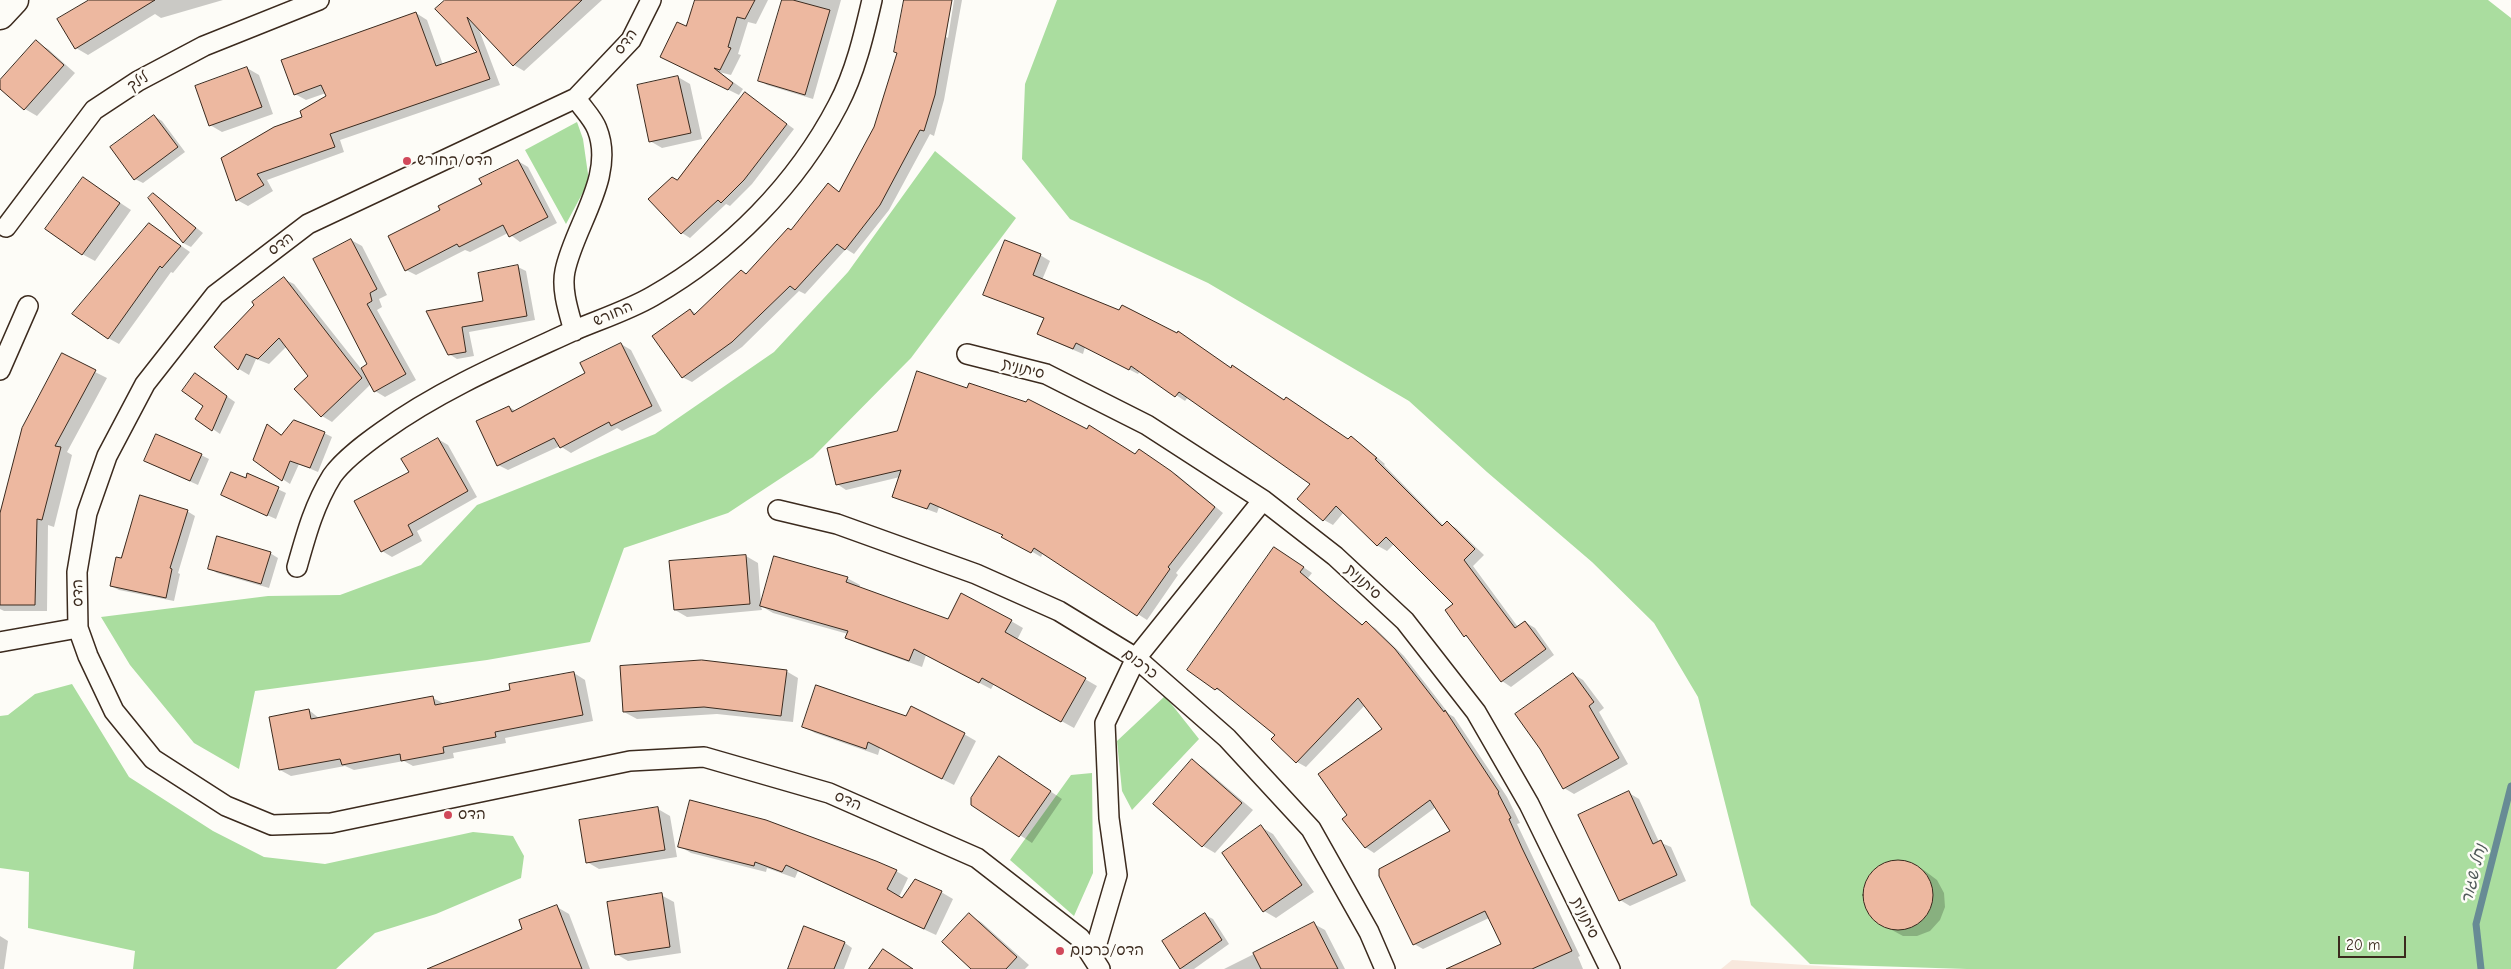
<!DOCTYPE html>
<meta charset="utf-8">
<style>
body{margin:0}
#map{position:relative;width:2511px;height:969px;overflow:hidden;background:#fdfcf7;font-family:"Comic Neue",sans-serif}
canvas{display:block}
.scale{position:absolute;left:2338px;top:936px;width:68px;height:22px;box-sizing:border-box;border:2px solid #3b2a1e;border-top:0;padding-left:6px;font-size:15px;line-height:18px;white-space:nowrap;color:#3b2a1e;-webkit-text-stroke:4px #fdfcf7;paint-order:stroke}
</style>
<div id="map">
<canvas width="2511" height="969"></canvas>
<div class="scale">20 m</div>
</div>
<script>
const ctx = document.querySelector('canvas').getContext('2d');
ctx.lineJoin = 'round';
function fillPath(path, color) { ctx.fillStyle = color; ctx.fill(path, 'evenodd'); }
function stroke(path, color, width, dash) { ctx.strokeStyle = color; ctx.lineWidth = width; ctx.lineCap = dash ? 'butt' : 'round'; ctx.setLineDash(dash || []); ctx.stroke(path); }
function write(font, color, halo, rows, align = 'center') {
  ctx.font = font + ' "Comic Neue","Playpen Sans Hebrew",sans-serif'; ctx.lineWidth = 5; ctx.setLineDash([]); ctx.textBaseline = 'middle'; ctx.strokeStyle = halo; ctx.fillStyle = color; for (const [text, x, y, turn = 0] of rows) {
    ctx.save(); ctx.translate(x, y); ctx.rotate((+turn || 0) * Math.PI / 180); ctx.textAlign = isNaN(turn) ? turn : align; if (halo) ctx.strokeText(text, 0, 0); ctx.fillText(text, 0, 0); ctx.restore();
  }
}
fillPath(new Path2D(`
 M1732,960l132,9h-143z`), '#f8e8dd');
fillPath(new Path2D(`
 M1057,0h1431l23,18v951h-544l-157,-5 -59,-59 -53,-208 -44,-74 -62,-61 -105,-90 -78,-71 -201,-118 -138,-64 -48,-60 3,-75z
 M577,122l6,17 6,42 -23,43 -41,-74z
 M935,151l81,67 -105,140 -98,99 -85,56 -104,35 -34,94 -103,18 -232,31 -16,78 -45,-26 -64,-78 -29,-48 167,-21 72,-1 81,-30 56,-60 178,-71 119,-82 74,-80z
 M72,684l57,93 84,54 51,26 61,7 148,-32 40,4 11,20 -3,22 -85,36 -61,19 -39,36h-203l2,-18 -107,-23 1,-56 -29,-4v-152l8,-1 27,-21z
 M1165,696l34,43 -67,71 -10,-19 -5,-50z
 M1092,773l1,100 -19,43 -64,-56 61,-85z`), '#aadd9f');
fillPath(new Path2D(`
 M92,0h131l-62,18 -6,-4 -67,41 -12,-7z
 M447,0h155l-78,71 -10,-6 -36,-38 22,58 -160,55 4,12 -77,28 6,11 -25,15 -11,-6 -15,-41 81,-42 24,-20 -1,-4 -20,7 -11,-6 121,-81 11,7 16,45 36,-13z
 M696,0h72l-12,24 -8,-2 -10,32 3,1 -10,20 -12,-3 24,17 -4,6 -67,-33z
 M784,0h57l-28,99 -46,-14 -8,-5z
 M909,0h42l-5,37 2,1 6,-38h8l-18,100 -10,36 -4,-2 -41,76 -35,44 -8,-5 -41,45 -6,-3 -57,56 -50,35 -10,-5 8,-67 7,4 44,-43 6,3 45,-43 37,-46 11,7 35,-65 23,-73z
 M36,42l12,7 27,24 -38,43 -12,-7 -25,-21v-6z
 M247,68l12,7 14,39 -51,18 -12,-7z
 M678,77l12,7 12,55 -40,9 -12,-7z
 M746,94l48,35 -42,55 -22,22 -4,-2 -36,34 -8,-5 -4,-51z
 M154,116l8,5 23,31 -42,31 -8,-4z
 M518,161l10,6 29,56 -37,19 -12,-9 -38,19 -5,-2 -49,25 -10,-5 35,-60z
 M83,178l48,32 -36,51 -13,-7z
 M154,194l49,39 -12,14 -8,-4z
 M160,231l30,21 -17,21 -2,-1 -52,72 -11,-6z
 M351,240l11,6 25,49 -8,4 3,8 -5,3 39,70 -31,17 -10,-6 -4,-7 -39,38 -10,-6 -26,-27 14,-13 -23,-30 -18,18 -13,-5 -7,16 -10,-6 -23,-22 68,-68 10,5 72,91 3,-10z
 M1040,255l10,6 -8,19 190,88 117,72 2,-2 9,5 25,21 -1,1 60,61 3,-3 9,5 28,27 -11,11 45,61 7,-5 10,6 19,27 -43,32 -9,-6 -30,-41 -7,-4 -10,-32 -61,-60 -7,7 -9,-5 -34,-34 -11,13 -9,-5 -12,-36 -124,-87 -3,4 -45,-30 -2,3 -53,-27 -2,7 -35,-15 -10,-5 7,-15 -60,-24z
 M518,267l8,4 9,49 -66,12 5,24 -17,3 -8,-5 -21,-42 56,-10z
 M621,344l10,6 31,61 -40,20 -5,-3 -46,25 -11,-7 -52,24 -10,-5 11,-58 7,4 70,-38z
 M95,372l12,6 -40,74 5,3 -18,72 -6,-2 -1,86h-43l-4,-2v-91z
 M196,375l39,27 -15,32 -23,-16 8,-12z
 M275,431l7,5 42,-3 8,4 -14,35 -19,-8 -9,20 -36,-24z
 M438,439l10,6 29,52 -60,34 5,10 -30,16 -10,-6 28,-79z
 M829,449l307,6 40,19 47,39 -47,60 2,2 -31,45 -104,-67 -2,4 -37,-22 -65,-28 -2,6 -44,-16 7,-20 -54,13 -9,-6z
 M201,455l8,4 -11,26 -45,-20z
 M248,475l38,18 -10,26 -46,-20z
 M187,511l8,5 -17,57 2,1 -6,27 -55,-11 -8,-4 10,-27z
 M270,553l8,5 -9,30 -52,-15 -8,-5z
 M1284,554l28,19 -4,5 55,47 3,-2 9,5 29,28 45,58 5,3 53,80 13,26 -3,1 63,132 -2,1 5,12h-134l54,-25 -14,-26 -66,31 -9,-5 38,-113 -16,-24 -62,46 -9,-6 -16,-32 35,-85 -19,-25 -59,62 -9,-5 -21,-27 -51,-42 -10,-4z
 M746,556l12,7 3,41 86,-26 13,7 -1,3 89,33h63l12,7 -6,12 80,46 -23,42 -80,-44 -3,5 -65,-34 -4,12 -63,-23 -12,-7 1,-3 -75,-21 -12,-7 1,4 -75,7 -12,-7z
 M786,671l12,7 -5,44 -76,-8 -80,5 -13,-7z
 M574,673l11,7 8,41 -88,17 1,5 -53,10 1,5 -41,8 -9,-5 -50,9 -9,-4 -54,10 -11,-6 29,-60 11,9 113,-21 12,6 66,-13z
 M1573,674l10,6 21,28 -5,4 29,52 -54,30 -10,-6z
 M906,717l58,17 12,7 -22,44 -74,-37 -2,7 -63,-22 -12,-7z
 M1000,758l62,41 -30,44 -60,-39z
 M1192,761l12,7 49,42 -38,43 -12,-7 -48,-42z
 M1629,793l10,6 20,43 12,5 15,34 -56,25 -10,-6z
 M658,809l12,7 7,41 -78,12 -12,-7z
 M1261,827l12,7 41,58 -38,26 -12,-7z
 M679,846l217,25 12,7 -9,19 3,2 39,-7 12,7 -17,36 -138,-64 -3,7 -28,-10 -1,4 -75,-19z
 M1898,861l15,3 12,7 12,9 7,13 1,14 -5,13 -10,11 -13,5h-14l-26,-14 -9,-11 -5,-13 2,-14 8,-12 11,-9z
 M661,895l13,7 7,51 -53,8 -12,-7z
 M557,907l12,7 21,55h-129z
 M969,915l12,7 48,43 -4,4h-52z
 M1205,915l8,4 16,25 -35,25h-11l-2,-1z
 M1314,924l11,6 20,39h-121z
 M0,936l8,5 -4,28h-4z
 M845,943l7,5 -8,21h-55z`), '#0003');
stroke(new Path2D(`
 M2481,969l-5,-45 35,-138`), '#678b95', 7);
const building = new Path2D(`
 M89,0h66l-80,49 -18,-30z
 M445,0h137l-69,66 -46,-49 23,62 -160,55 5,13 -78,27 7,11 -28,16 -15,-43 53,-31 28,-10 -2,-6 26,-15 -5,-11 -27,10 -13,-35 135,-48 20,54 41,-14 -42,-43z
 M695,0h60l-10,19 -8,-2 -9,30 3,1 -11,22 -6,-2 19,15 -5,7 -68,-33 17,-35 9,4z
 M782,0h11l37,10 -25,85 -47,-14z
 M904,0h48l-17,95 -11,36 -4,-1 -40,75 -35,45 -8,-6 -42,46 -5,-4 -58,56 -50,36 -30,-42 38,-27 4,6 47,-45 5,4 42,-46 3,2 37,-47 11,9 35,-65 23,-74 -3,-1z
 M36,40l28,25 -40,45 -24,-21v-9z
 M247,67l15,40 -53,19 -14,-40z
 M678,76l13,57 -42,9 -12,-57z
 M745,92l42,32 -43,56 -23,23 -3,-3 -37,34 -33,-35 24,-22 5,3z
 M154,115l24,32 -44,33 -24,-33z
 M518,160l30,57 -39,20 -6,-12 -44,22 -2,-3 -52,27 -17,-35 52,-26 -2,-4 44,-22 -3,-5z
 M83,177l37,26 -38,52 -37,-26z
 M153,193l43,35 -13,15 -35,-45z
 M149,223l32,23 -19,22 -2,-2 -52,73 -36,-25z
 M351,239l26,50 -7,4 2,8 -5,3 39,70 -32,18 -13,-24 6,-4 -54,-105z
 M1005,240l36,14 -8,21 86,35 3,-5 55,28 1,-2 53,37 1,-3 52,35 2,-3 62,42 3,-3 26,22 -2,1 67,67 5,-5 28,28 -11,11 51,68 10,-7 21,28 -45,33 -35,-47 -2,2 -19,-27 8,-6 -67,-67 -9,9 -41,-40 -13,15 -26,-22 13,-15 -131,-92 -4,5 -44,-31 -2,4 -53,-27 -3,6 -36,-15 7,-16 -61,-23z
 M518,265l9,51 -65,11 4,25 -18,3 -22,-44 57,-10 -5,-28z
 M284,277l78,101 -41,39 -27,-28 14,-13 -29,-38 -21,21 -12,-5 -8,16 -24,-23 40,-42 -2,-3z
 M621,343l31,63 -41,20 -2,-4 -49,26 -6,-10 -57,28 -21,-45 33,-15 3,6 73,-39 -5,-10z
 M62,353l34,17 -41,76 6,1 -19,73 -5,-1 -2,86h-35v-92l22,-85z
 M917,371l50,17 2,-5 57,19 2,-3 59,30 2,-4 46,29 4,-5 32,22 44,36 -47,60 2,2 -33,47 -103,-68 -3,5 -30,-16 2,-2 -73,-32 -3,6 -35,-12 9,-27 -65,15 -9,-37 70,-17z
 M195,373l32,23 -15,35 -17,-12 8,-13 -21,-15z
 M294,420l31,12 -15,36 -20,-7 -8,20 -29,-21 14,-36 14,11z
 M156,434l46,20 -12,27 -46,-20z
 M438,438l30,53 -60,34 5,10 -32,17 -27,-51 55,-29 -8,-13z
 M231,472l15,6 1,-5 32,14 -12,29 -46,-21z
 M140,495l48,15 -18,58 2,1 -6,29 -56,-12 6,-29 5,1z
 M217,536l54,16 -10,32 -53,-15z
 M1274,547l30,20 -4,5 62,53 4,-4 29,28 49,63 1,-2 54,82 -1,1 13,25 -2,1 13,29 50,103 -40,18h-86l55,-25 -16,-33 -72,34 -34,-69v-7l71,-38 -20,-31 -65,48 -23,-29 5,-4 -29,-41 64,-45 -24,-31 -62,65 -25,-24 4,-4 -58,-47 -2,2 -28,-20z
 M746,555l4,49 -76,6 -5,-49z
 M774,556l74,21 -2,5 102,37 13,-26 51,27 -7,12 81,46 -25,44 -79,-44 -3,5 -65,-34 -5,12 -64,-23 3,-7 -88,-25z
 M702,660l85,10 -6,46 -77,-9 -81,5 -3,-46z
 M574,672l9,43 -88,17 1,5 -53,10 1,6 -43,8 -1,-7 -58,11 -2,-6 -61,11 -10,-53 40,-8 2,10 122,-23 2,9 75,-15 -1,-6z
 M1573,673l21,29 -5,4 30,52 -56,31 -23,-40 -25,-35z
 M816,685l90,31 5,-10 54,27 -23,46 -74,-37 -2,7 -64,-22z
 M999,756l52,35 -32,46 -48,-32v-7z
 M1192,759l50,44 -40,44 -49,-43z
 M1629,791l24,53 8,-4 16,35 -58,26 -41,-86z
 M690,800l76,20 110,41 21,9 -10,19 15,9 13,-19 27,12 -18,38 -138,-64 -4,7 -27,-10 -1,4 -76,-19z
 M658,807l7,43 -79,13 -7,-43z
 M1261,825l41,60 -39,27 -41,-59z
 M1863 895a35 35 0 1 1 70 0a35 35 0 1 1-70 0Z
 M662,893l8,54 -55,8 -8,-53z
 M557,905l25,64h-155l95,-40 -3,-9z
 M969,913l48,44 -11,12h-35l-29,-27z
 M1205,913l17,27 -42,29 -18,-28z
 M1314,922l24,47h-77l-8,-16z
 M804,926l41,16 -11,27h-46z
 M883,949l30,20h-44z`);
fillPath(building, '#edb8a0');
stroke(building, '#3b2a1e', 1);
const street = new Path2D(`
 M651,0l-20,40 -55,58 -268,126 -93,71 -70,89 -38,72 -20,57 -10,59 1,56 10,28 26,55 39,48 73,47 46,19 59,-2 299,-62 74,-4 125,36 148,65 103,80 20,31
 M6,227l88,-117 44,-29 66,-35 115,-46
 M574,331c-5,-18 -13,-41 -9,-60 9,-45 51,-95 32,-142 -4,-11 -15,-21 -21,-31
 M967,354l79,20 101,51 116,75 72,56 70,65 71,91 53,92 81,165
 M0,370l28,-64
 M778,510l59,14 139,50 83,37 77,47 91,80 84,91 58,103 16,37
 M297,567c9,-32 17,-62 35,-91 12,-17 34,-33 51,-45 58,-42 127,-71 192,-101 26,-11 54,-20 78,-34 77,-44 144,-112 185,-191 17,-32 26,-70 34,-105
 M0,642l78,-14
 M1093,957l24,-82 -8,-57 -4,-95 31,-65 127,-158`);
const secondary = new Path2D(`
 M0,15l14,-15`);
stroke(street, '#3b2a1e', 22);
stroke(secondary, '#3b2a1e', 31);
stroke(street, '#fdfcf7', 19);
stroke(secondary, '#fdfcf7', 28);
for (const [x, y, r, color] of [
 [407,161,5,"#d1495b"],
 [448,815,5,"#d1495b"],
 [1060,951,5,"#d1495b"]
]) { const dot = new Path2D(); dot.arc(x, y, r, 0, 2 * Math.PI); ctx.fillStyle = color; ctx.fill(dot); stroke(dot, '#fdfcf7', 2); }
write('15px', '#3b2a1e', '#fdfcf7', [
 ["הדס",626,42,-53],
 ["לילך",138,82,-31],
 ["הדס",281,244,-37],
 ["החורש",613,314,-24],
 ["סיתונית",1023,369,15],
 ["סיתונית",1363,582,43],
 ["הדס",78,593,-91],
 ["כרכום",1140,664,38],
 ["הדס",848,801,24],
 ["סיתונית",1585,918,64]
]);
write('15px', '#3b2a1e', '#fdfcf7', [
 ["הדס/החורש",417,161],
 ["הדס",458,815],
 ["הדס/כרכום",1070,951]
], 'left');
write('italic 16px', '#515a5a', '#fdfcf7', [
 ["נחל שגור",2474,874,-76]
]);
</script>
